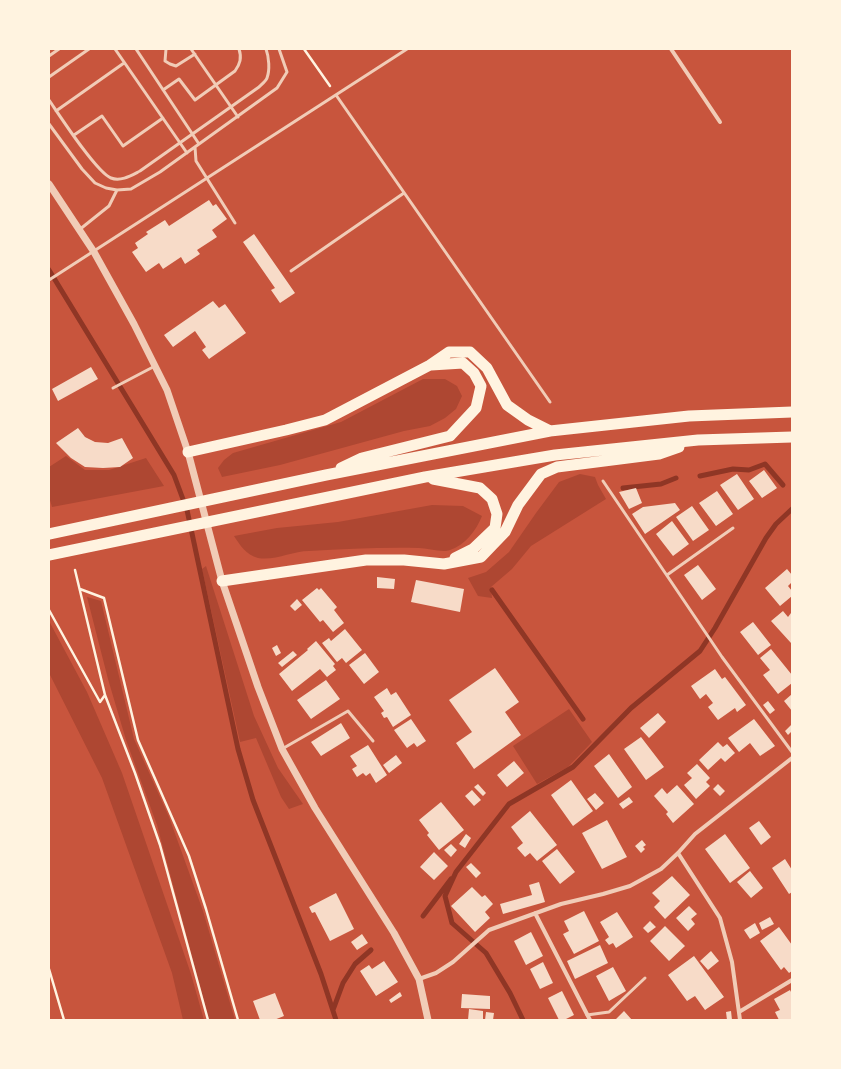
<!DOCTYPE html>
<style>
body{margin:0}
#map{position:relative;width:841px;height:1069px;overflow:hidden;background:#c8553d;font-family:"Fira Sans Condensed",sans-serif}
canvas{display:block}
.frame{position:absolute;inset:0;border:50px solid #fff3e0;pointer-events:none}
</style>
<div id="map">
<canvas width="841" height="1069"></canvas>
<div class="frame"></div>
</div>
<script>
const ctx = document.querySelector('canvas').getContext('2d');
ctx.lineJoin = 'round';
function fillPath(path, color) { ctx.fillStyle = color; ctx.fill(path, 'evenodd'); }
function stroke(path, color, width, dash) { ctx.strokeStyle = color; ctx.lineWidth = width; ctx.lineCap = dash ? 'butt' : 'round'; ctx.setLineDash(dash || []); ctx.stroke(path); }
fillPath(new Path2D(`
 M423,379h22l12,7 5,10 -6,13 -11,9 -15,8 -26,5 -124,34 -58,12 -4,-9 6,-8 9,-7 108,-31z
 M66,456l19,14h24l37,-12 18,28 -112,21 -3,-10v-30z
 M580,474l15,3 3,8 8,14 -75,47 -19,23 -21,18 1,11 -14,-2 -10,-18 18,-6 23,-20 27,-39 23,-31z
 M432,505l31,1 19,10c-6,15 -17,29 -32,34 -7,3 -23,-2 -31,-2 -36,-1 -73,1 -110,3 -17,0 -34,10 -51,7 -12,-3 -18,-13 -24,-22l43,-8 61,-6z
 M206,566l48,150 24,52 25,36 -14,5 -8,-12 -25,-59 -16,4 -38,-173z
 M87,597l14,4 33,138 35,78 34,94 32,109h-26l-52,-195 -31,-85 -18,-61z
 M49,621l38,71 35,81 69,201 13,46h-21l-11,-47 -70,-195 -53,-105z
 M569,709l23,33 -24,25 -31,17 -24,-38z`), '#ae4732');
stroke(new Path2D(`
 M49,270l125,205 13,35 51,239 15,51 68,174 15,46
 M700,476l33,-7 16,1 16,-6 18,21
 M623,488l38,-4 15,-6
 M492,590l91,129
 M423,916l28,-37
 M333,1010l10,-27 12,-19 16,-14
 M523,1020l-13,-27 -24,-40 -34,-30 -7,-27 11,-24 53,-68 64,-37 58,-59 69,-57 15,-23 51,-90 10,-14 16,-15`), '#8f3625', 5);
fillPath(new Path2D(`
 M209,200l4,6 3,-2 11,15 -15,11 5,7 -20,13 3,4 -15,10 -4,-7 -18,12 -4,-6 -13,9 -14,-20 6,-4 -3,-5 13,-9 -2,-2 19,-12 4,6z
 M254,234l41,59 -15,10 -9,-13 4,-2 -32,-46z
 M213,301l6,7 6,-4 21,29 -37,26 -7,-9 4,-3 -11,-16 -22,16 -9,-12z
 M91,367l7,12 -40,22 -6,-12z
 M78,428l7,9 10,5 13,1 14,-5 11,20 -13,9 -17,1 -18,-1 -14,-9 -15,-15z
 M764,470l13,18 -15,10 -13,-17z
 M737,474l17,25 -16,11 -18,-25z
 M636,488l6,15 -13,6 -10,-17z
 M717,491l16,23 -17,12 -17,-23z
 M675,503l5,7 -35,24 -13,-20 11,-7z
 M692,506l17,24 -16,11 -17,-24z
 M672,521l17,23 -16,12 -17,-22z
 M698,565l18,24 -14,11 -18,-25z
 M787,569l5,6v7l-4,4 4,5v5l-12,10 -15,-18z
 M377,577l18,2 -1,10 -17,-1z
 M416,580l48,9 -4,23 -49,-10z
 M317,588l2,2 2,-2 16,19 -3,3 10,13 -11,9 -10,-12 -3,2 -18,-22z
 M297,599l5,6 -7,6 -5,-5z
 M783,611l5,6 3,-4 1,1 -1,29 -20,-22z
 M753,622l18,23 -13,10 -18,-23z
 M345,629l17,21 -16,13 -4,-5 -5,4 -15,-19 7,-5 2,3z
 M316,641l19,23 -2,2 3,4 -9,7 -7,-8 -28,22 -13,-17 29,-24 -1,-1z
 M277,645l4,8 -5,3 -4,-8z
 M771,649l21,26v8l-14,11 -15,-19 7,-5 -10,-12z
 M293,651l4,4 -15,12 -4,-4z
 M365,653l14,19 -15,12 -15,-19z
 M495,668l24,34 -14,10 16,23 -47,34 -18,-26 16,-11 -23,-32z
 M715,669l7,10 3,-2 21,28 -9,7 -2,-4 -17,12 -10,-13 5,-4 -7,-9 -6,5 -9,-13z
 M326,680l14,19 -29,20 -14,-19z
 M387,688l4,7 5,-3 15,23 -18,12 -6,-10 -3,1 -3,-5 3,-2 -10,-14z
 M792,694v17l-8,-10z
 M768,701l7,9 -5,4 -7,-9z
 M658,713l8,9 -17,16 -9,-10z
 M411,719l15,22 -9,6 -3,-4 -7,5 -13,-18z
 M754,719l21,27 -15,10 -10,-13 -11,9 -11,-14z
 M341,723l9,15 -29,18 -10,-14z
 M792,724v7l-4,4 -3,-4z
 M641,737l23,30 -18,13 -22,-31z
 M718,742l5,5 4,-3 8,9 -10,9 -4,-4 -13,12 -9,-10z
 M368,745l19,30 -11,8 -6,-10 -4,3 -3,-3 -6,4 -5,-8 5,-3 -7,-10z
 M609,754l23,33 -14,11 -24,-32z
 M396,755l6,8 -13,10 -6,-8z
 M514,761l10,12 -17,14 -10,-12z
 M697,764l13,14 -4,4 4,4 -14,13 -12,-14 8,-7 -5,-5z
 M571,780l22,31 -20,15 -22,-31z
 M478,784l8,9 -3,3 -9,-9z
 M718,784l7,7 -5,5 -7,-7z
 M677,785l17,19 -21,19 -7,-9 2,-2 -14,-16 8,-8 5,6z
 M472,790l9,10 -7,6 -9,-10z
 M595,793l9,10 -8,7 -9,-11z
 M629,797l4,5 -10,7 -4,-5z
 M441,802l23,28 -25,20 -12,-15 2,-2 -10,-13z
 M530,811l27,34 -20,16 -7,-8 -5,4 -8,-9 6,-5 -12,-16z
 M607,820l20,37 -25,12 -20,-36z
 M759,821l12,16 -10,8 -12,-17z
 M466,834l5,4 -6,10 -6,-4z
 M725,834l25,34 -20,15 -25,-34z
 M642,840l4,5 -3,2 2,2 -4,4 -6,-7z
 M451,844l6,6 -6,7 -7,-7z
 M557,849l18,23 -15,12 -18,-23z
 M434,852l14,14 -14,14 -14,-13z
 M785,859l7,11v22l-3,2 -17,-26z
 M471,863l10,10 -5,5 -10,-11z
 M750,871l13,17 -12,10 -14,-16z
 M672,876l18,19 -25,24 -11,-12 6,-6 -8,-8z
 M539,882l6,20 -42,12 -3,-10 32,-9 -3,-10z
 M472,887l10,10 3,-2 8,9 -8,8 5,6 -15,14 -24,-26z
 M336,893l18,36 -24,12 -15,-29 -3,1 -3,-6z
 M689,906l8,8 -6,5 4,5 -7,7 -12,-13z
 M584,911l15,30 -25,13 -11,-20 6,-3 -5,-10z
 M617,912l16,25 -17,11 -3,-5 -4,2 -4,-5 4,-3 -9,-15z
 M770,917l4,7 -12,6 -3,-7z
 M650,921l6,6 -8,6 -5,-5z
 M755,923l5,10 -10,6 -6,-9z
 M665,926l20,20 -16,15 -19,-20z
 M779,927l13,18v26l-3,2 -5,-6 -3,3 -21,-29z
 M531,932l12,24 -17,9 -12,-24z
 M362,934l6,9 -11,7 -6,-8z
 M600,945l8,18 -33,16 -8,-18z
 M711,951l8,10 -11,9 -8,-9z
 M694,956l30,41 -19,13 -10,-14 -8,5 -19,-26z
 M384,961l14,21 -22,14 -16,-25 9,-6 3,4z
 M543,962l10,21 -13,6 -10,-20z
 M613,967l13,24 -17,10 -13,-25z
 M790,990l2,4v25l-13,1 -4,-8 5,-2 -6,-11z
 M562,991l12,24 -10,5h-5l-11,-22z
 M400,992l2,4 -11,7 -2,-3z
 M275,993l9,23 -10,4h-14l-7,-19z
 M462,994l28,2v13l-29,-1z
 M469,1009l14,2v9h-15z
 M624,1011l8,9h-17z
 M731,1011l1,9h-5l-1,-8z
 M486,1012l8,1 -1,7h-8z`), '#f7dbc8');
stroke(new Path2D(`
 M304,49l26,37
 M75,570l30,125 30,78 25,72 48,175
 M80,589l24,9 34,142 51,116 17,53 32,111
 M49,610l51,92 5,-7
 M49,969l15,51`), '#fff3e0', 2.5);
stroke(new Path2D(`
 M115,49l72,104
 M136,49l63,95
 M166,49l-1,12 5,3 6,2 19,-12
 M191,49l47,68
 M49,56l10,-7
 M49,77l40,-28
 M163,90l16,-11 16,21 40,-29c5,-7 7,-13 4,-22
 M336,95l214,307
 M49,100c11,16 47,72 62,78 10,4 21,-3 29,-7l119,-84c2,-2 7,-6 8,-9 3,-8 2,-21 -1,-29
 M56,111l68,-48
 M49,124l33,45 13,14 11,5 11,2 14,-1 29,-17 117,-84 10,-16 -8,-23
 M74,135l28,-19 21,30 40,-28
 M195,147l1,14 39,62
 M79,230l30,-24 8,-16
 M291,271l113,-78
 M49,280l358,-231
 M113,388l42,-22
 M603,481l119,176 70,95
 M667,575l66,-47
 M282,749l66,-38 25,30
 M587,1015l22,-3 36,-34`), '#f1ccb7', 3);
stroke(new Path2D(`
 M671,49l49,73
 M678,853l42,65 12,44 8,58
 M535,913l55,107
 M419,979l17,-6 17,-11 36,-32 72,-26 42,-10 27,-8 31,-17 17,-16 17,-19 97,-76
 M739,1012l53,-32`), '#f1ccb7', 4);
stroke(new Path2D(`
 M49,184l45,68 40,72 33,66 21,62 34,129 36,106 24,62 33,59 79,125 25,46 9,41`), '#f1ccb7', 7);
stroke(new Path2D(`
 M188,452l98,-22 39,-10 105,-55 19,-13h21l17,16 20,37 21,15 22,11
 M341,468l21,-10 88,-22 26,-28 5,-22 -7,-13 -11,-10 -32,2
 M433,479l47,9 12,11 5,15 -2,14 -22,21 -18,9
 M49,534l277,-59 224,-44 139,-15 103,-4
 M49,555l376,-78 130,-22 143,-15 94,-3
 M222,581l144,-21h38l40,4 37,-7 24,-25 13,-27 23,-31 16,-7 102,-13 20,-7`), '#fff3e0', 11);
</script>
